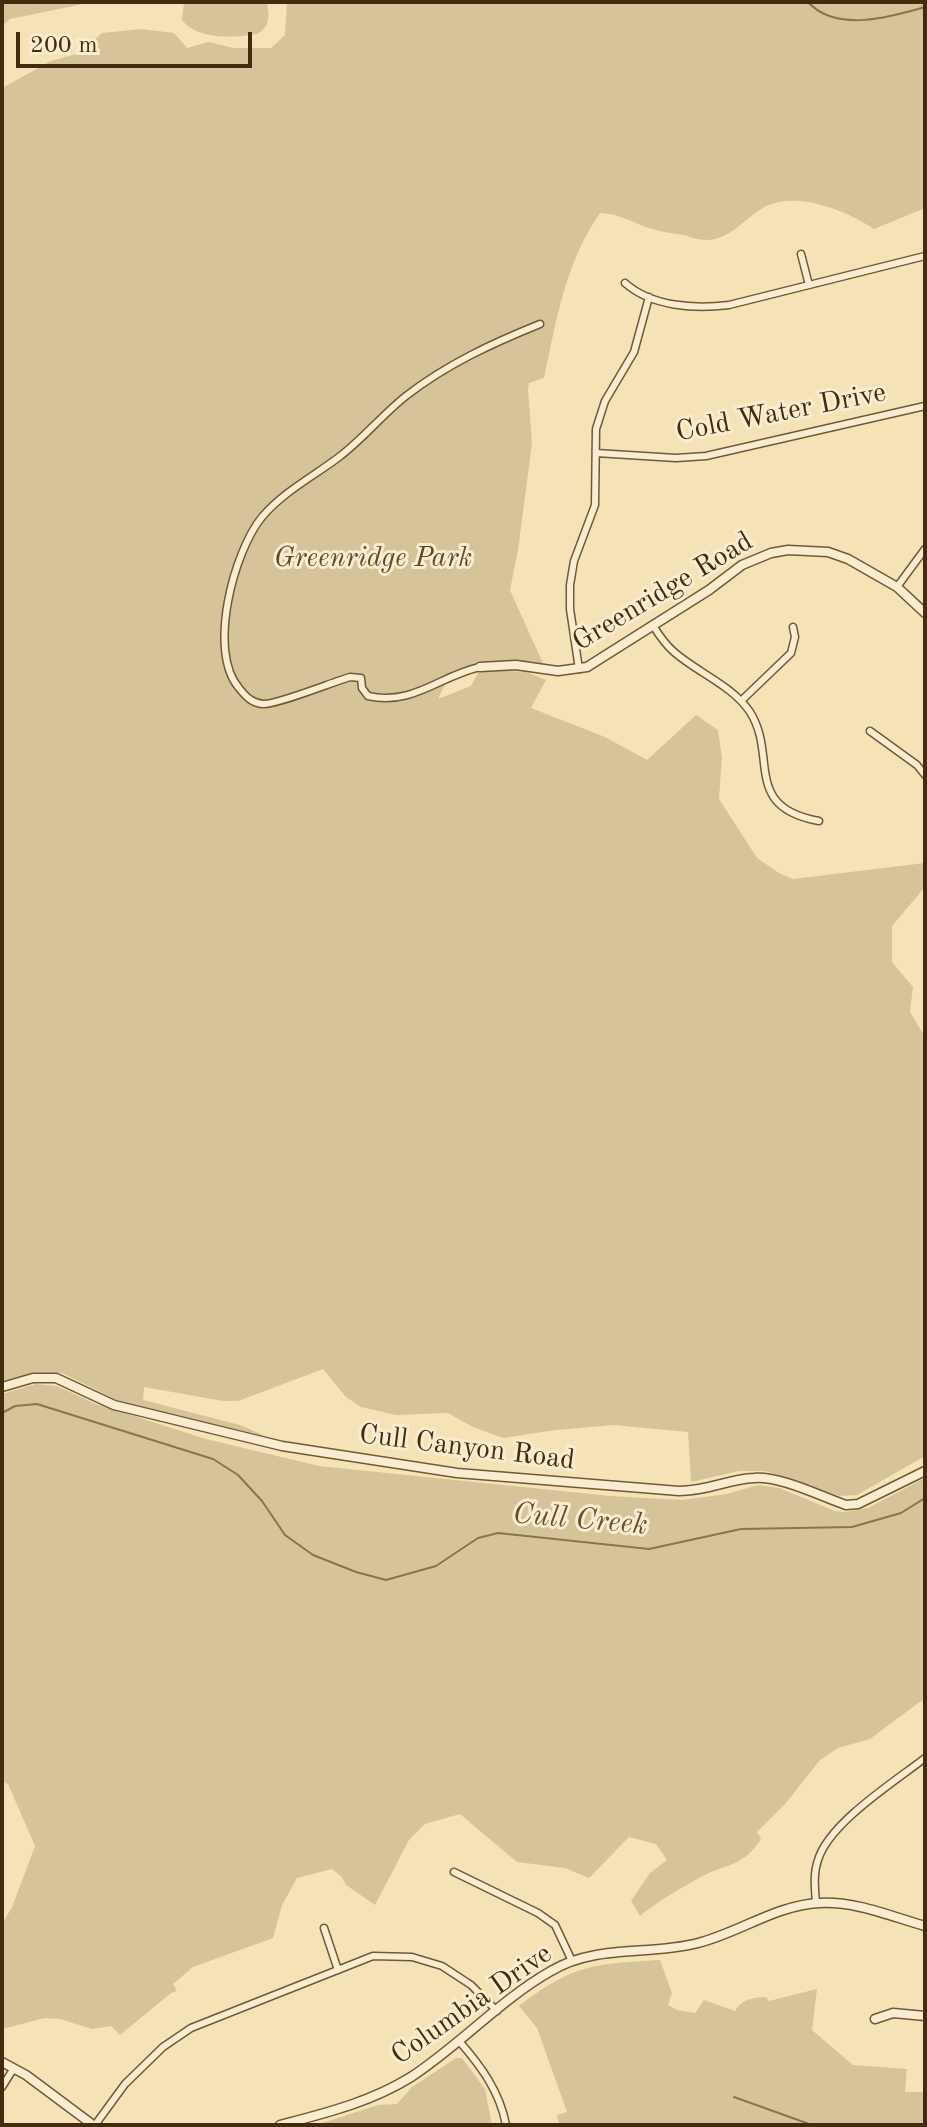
<!DOCTYPE html>
<style>
body{margin:0}
#map{position:relative;width:927px;height:2127px;overflow:hidden;background:#f6e2b7;font-family:"Old Standard TT",serif}
canvas{display:block}
.frame{position:absolute;inset:0;border:4px solid #422c0d;pointer-events:none}
.scale{position:absolute;left:16px;top:32px;width:236px;height:36px;box-sizing:border-box;border:4px solid #422c0d;border-top:0;padding-left:10px;font-size:24px;line-height:28px;white-space:nowrap;color:#422c0d;-webkit-text-stroke:6px #f9ecd0;paint-order:stroke}
</style>
<div id="map">
<canvas width="927" height="2127"></canvas>
<div class="frame"></div>
<div class="scale">200 m</div>
</div>
<script>
const ctx = document.querySelector('canvas').getContext('2d');
ctx.lineJoin = 'round';
function fillPath(path, color) { ctx.fillStyle = color; ctx.fill(path, 'evenodd'); }
function stroke(path, color, width, dash) { ctx.strokeStyle = color; ctx.lineWidth = width; ctx.lineCap = dash ? 'butt' : 'round'; ctx.setLineDash(dash || []); ctx.stroke(path); }
function write(font, color, halo, rows, align = 'center') {
  ctx.font = font + ' "Old Standard TT",serif'; ctx.lineWidth = 6; ctx.setLineDash([]); ctx.textBaseline = 'middle'; ctx.strokeStyle = halo; ctx.fillStyle = color; for (const [text, x, y, turn = 0] of rows) {
    ctx.save(); ctx.translate(x, y); ctx.rotate((+turn || 0) * Math.PI / 180); ctx.textAlign = isNaN(turn) ? turn : align; if (halo) ctx.strokeText(text, 0, 0); ctx.fillText(text, 0, 0); ctx.restore();
  }
}
fillPath(new Path2D(`
 M2,2h91l-83,17 -8,7z
 M184,2h82c5,13 3,26 -9,32 -23,4 -60,6 -75,-14z
 M287,2h638v206l-51,21c-28,-19 -84,-42 -116,-18 -16,11 -30,29 -52,29 -8,0 -15,-3 -23,-5 -10,-2 -21,-3 -31,-6 -20,-6 -30,-15 -52,-16 -35,51 -43,105 -56,165l-15,5 -1,6 4,54 -14,107 -8,40 35,78c-22,-1 -71,-9 -90,4 -8,5 -13,19 -17,27l33,-13 9,-17 47,3 19,8 -15,28 74,29 42,23 49,-45 22,15 4,28 -3,41 38,59 22,15 14,6 132,-16v24l-33,39v36l21,25 -3,25 15,25v419l-68,39 -17,1 -75,-25h-26l-48,11 -3,-50 -74,-7 -58,5 -53,8 -30,-11 -25,-14 -52,2 -35,-8 -15,-10 -23,-28 -85,32h-15l-79,-14 -1,13 97,25 25,11 -144,-34 -59,-29h-27l-33,8v-1293l49,-27 29,-8 22,-20 39,-4 33,4 13,15 22,-6 25,6h37l14,-13z
 M36,1384l21,2 39,18 110,35 113,27 291,30 72,4 45,-6 31,-9 21,3 56,23 10,1 23,-4 57,-30v220l-55,41 -32,9 -18,12 -34,43 -29,29 4,7c-20,30 -33,23 -62,39 -21,12 -41,23 -59,38l-9,-15 19,-28 17,-13 -11,-16 -27,-7 -40,41 -24,-10 -48,-6 -57,-48 -35,10 -16,16 -34,65 -29,-20 -5,-9 -9,-7 -35,9 -15,27 -9,33 -80,29 -20,17 4,7 -6,2 -51,42 -9,-9 -19,3 -32,-10 -15,-1 -43,11v-105l10,-17 23,-61 -27,-62 -6,-2v-388z
 M660,1960l12,33 -4,12 9,5 18,3 9,-13 31,11c8,-13 18,-13 31,-14l3,4 48,-12 -5,41 41,35 54,4 -2,23h20v33h-366l-2,-10 10,-3 -30,-84 -18,-22c55,-42 74,-42 141,-46z
 M456,2058h6l23,31 7,36h-176l62,-20 19,-1 15,-17z`), '#d7c39a');
stroke(new Path2D(`
 M808,2c28,31 83,15 117,5
 M2,1413l13,-7 22,-2 176,55 25,16 24,26 23,34 28,20 43,17 30,8 50,-14 42,-28 20,-5 151,16 92,-20 111,-2 49,-14 24,-15
 M734,2097l78,28`), '#897450', 2);
const minor = new Path2D(`
 M801,254l8,31
 M625,283c27,24 70,26 104,22l196,-49
 M596,453l80,5 30,-2 219,-50
 M897,587l28,-38
 M654,627c5,8 11,17 19,24 23,21 59,34 77,61 28,44 -8,95 69,109
 M480,667c-41,9 -67,39 -112,29l-6,-8 -1,-10 -11,-1c-17,5 -74,28 -87,27 -11,-1 -17,-7 -24,-16 -32,-37 -5,-137 23,-171 21,-25 52,-41 77,-60 24,-18 44,-43 67,-61 41,-32 87,-53 134,-72
 M579,669l-9,-60v-24l4,-24 21,-56 1,-76 9,-28 29,-49 15,-55
 M741,701l50,-48 4,-16 -2,-10
 M870,731l47,34 8,10
 M454,1872l84,41 17,12 17,36
 M816,1903c-1,-14 -3,-29 2,-43 11,-37 76,-78 107,-102
 M324,1928l14,42
 M459,2041c22,25 41,51 47,84
 M2,2087l12,-19
 M95,2125l30,-41 38,-37 28,-19 182,-72 39,1 30,9 29,19 26,26`);
const tertiary = new Path2D(`
 M480,667l36,-2 42,6 29,-4 122,-77 33,-25 29,-12 17,-3 40,2 20,7 49,28 28,26
 M2,1387l31,-9h23l58,27 168,41 175,27 222,18c30,0 49,-12 75,-13 27,-2 66,18 92,27l12,-1 67,-33
 M875,2019l18,-6 32,3
 M2,2062l24,13 67,50
 M280,2125c46,-12 91,-23 131,-48 49,-32 89,-77 140,-106 45,-27 98,-15 147,-28 40,-10 79,-38 121,-40 37,-2 71,13 106,23`);
stroke(minor, '#6f5a38', 9);
stroke(tertiary, '#6f5a38', 11);
stroke(minor, '#f9ecd0', 6);
stroke(tertiary, '#f9ecd0', 8);
write('28px', '#422c0d', '#f9ecd0', [
 ["Cold Water Drive",781,413,-11],
 ["Greenridge Road",663,592,-31],
 ["Cull Canyon Road",467,1448,7],
 ["Columbia Drive",472,2005,-35]
]);
write('italic 28px', '#604a29', '#f9ecd0', [
 ["Greenridge Park",373,559]
]);
write('italic 30px', '#66502f', '#f9ecd0', [
 ["Cull Creek",580,1520,5]
]);
</script>
